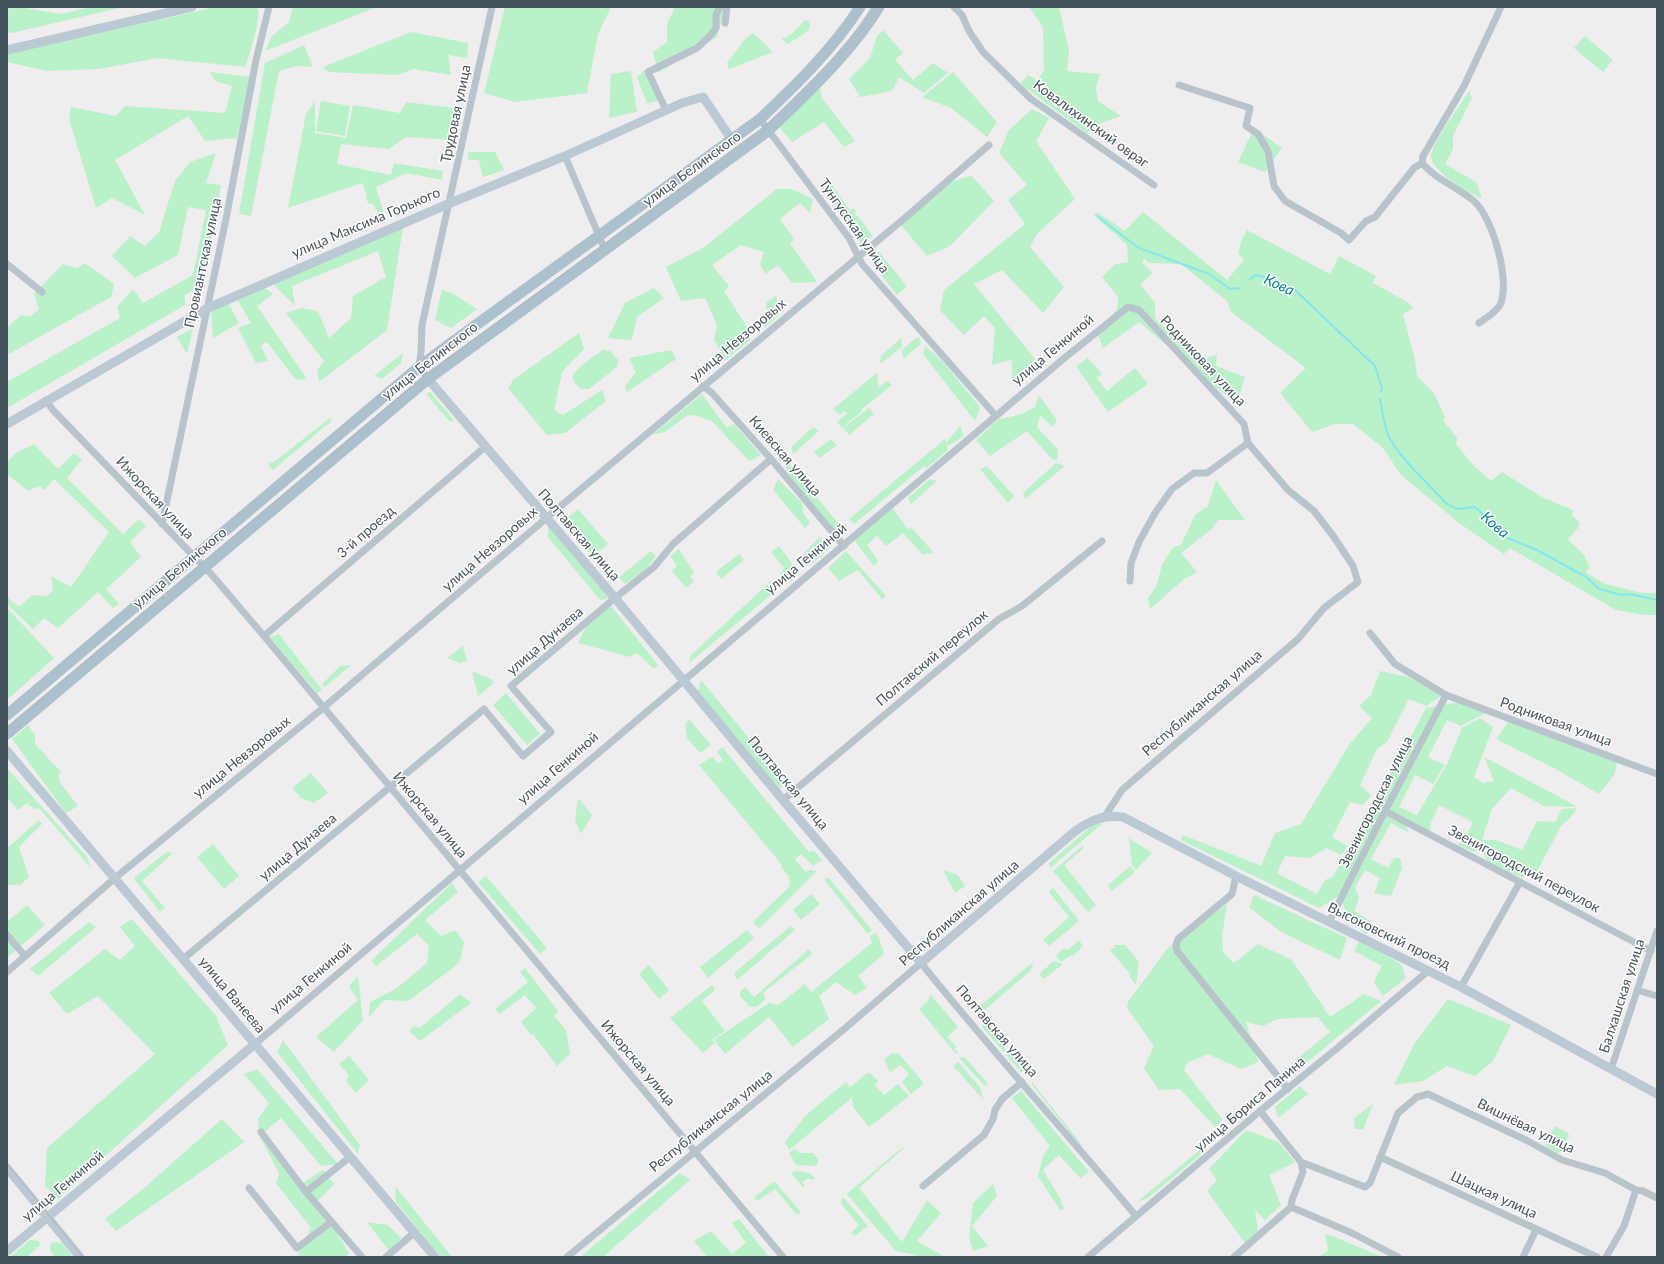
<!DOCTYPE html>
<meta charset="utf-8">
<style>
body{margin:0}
#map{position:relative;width:1664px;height:1264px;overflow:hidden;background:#f0edee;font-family:Lato,sans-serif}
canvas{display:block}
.frame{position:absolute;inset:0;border:8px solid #45545c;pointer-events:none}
</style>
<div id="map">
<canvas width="1664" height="1264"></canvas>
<div class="frame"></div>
</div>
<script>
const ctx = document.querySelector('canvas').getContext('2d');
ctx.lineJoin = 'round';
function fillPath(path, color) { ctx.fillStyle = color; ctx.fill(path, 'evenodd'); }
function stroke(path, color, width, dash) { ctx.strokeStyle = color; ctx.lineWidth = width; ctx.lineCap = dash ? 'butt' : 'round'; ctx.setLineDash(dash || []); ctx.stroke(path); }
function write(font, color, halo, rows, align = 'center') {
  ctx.font = font + ' Lato,sans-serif'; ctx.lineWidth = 3; ctx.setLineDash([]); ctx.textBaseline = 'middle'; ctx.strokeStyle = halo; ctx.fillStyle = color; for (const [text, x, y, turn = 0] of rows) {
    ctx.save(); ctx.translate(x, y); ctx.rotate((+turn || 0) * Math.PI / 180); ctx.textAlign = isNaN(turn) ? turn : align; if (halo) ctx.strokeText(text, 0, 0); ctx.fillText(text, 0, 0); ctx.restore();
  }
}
fillPath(new Path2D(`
 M9,7h10l42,7 31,-7h32l-113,26 -4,-1v-14z
 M216,7h42c3,13 -9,46 -12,60l-89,-9 -58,11 -53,2 -39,-9v-8z
 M293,7h84l-112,44 7,-15 17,-14z
 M505,7h106l-13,27 -11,59 -72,9 -31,-9z
 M675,7h48l1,2 -7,28 -59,36 -5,-21 14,-10v-18z
 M1029,7h30l10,44 -2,20 33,3 -4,14 2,13 23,15 -26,9 -7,9 -68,-50 8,-9 9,5 7,-9 -1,-44z
 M805,20l3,1 2,4 -1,5 -21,14 -6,-5 10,-5z
 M883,30l20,23 -8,7 18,20 20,-17 15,10 -24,20 -25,-16 -7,14 -32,6 -11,-18 21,-21 7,-22z
 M411,32l57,11 -1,15 -19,-3 3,20 -38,-6 -15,6 -70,-3 -5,-5z
 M753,33l20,19 -44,17 -2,-6 18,-24z
 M1585,36l28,24 -10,12 -29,-24z
 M304,45l9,22 -17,-1 -17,5 -28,145 -12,-2 26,-151z
 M631,71l6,41 -28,6 2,-44z
 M644,71l14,30 -11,2 -10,-26z
 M210,72l40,5 -13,61 -32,3 -17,-25 -73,44 30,55 -33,-17 -16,10 -27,-89 2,-12 45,9 9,-10 100,7 7,-27 -17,-5z
 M953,72l44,50 -10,15 -36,-29 -29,-11z
 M819,85l3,13 33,43 -11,6 -20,-25 -32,20 -15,-17z
 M1469,91l3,7 -19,38v13l-8,15 31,18 6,17c-14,-7 -48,-25 -51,-42 -2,-10 31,-54 38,-66z
 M315,101v32l31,5 7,-33 47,8 6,-11 55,7 -8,31 -47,-3 -17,12 -48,-5 -4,20 54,11 3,-12 49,8 -1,9 -35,-7 -31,14 8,27 -3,4 -8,-14h-4l-3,-5 1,-4 -5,-12 -74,25 18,-94z
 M321,101l29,5 -5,30 -29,-5z
 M1032,109l17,9 -13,23 39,58 -38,35 -7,13 34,40 -21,26 -41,-43 -28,14 66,81 -13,13h-15v-18l-20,5 3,-37 -11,-12 -20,19 -24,-25 4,-20 81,-66 -17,-24 19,-15 -28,-32 10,-23z
 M1254,128l28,20 -17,24 -27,-10z
 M468,152h27l9,18 -21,7 -4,-17h-11z
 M216,153l-10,30 15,2 -19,99 -17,11v10l-178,103v-26l113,-64 -3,-11 16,-18 10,14 50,-28 13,-65 -18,-3 -10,48 -43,23 -23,-22 18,-20 15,10 14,-14 16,-51 15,-19z
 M971,175l23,26 -44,45 -23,10 -27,-32 52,-42z
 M828,180l22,30 4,-2 2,6 17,22 -12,7 -22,-29 -15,-31z
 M777,189h14l22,10 -3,14 -10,-10 -20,16 14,20 -4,4 27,39 -25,1 -14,-18 -13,9 -5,-10 4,-12 -23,-7 -29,20 17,21 -5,5 23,36 3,13 -24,20 -12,-20 3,-15 -12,-27 -24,3 -15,-34 37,-19z
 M1143,212l84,68 17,-20 -6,-6 4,-15 5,-9 83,44 9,-18 37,20 -3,7 36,20 4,5 -10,6 12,46 2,16 17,17 11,24 -2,3 14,18 -1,6 17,21 18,16 11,-9 40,25 31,13 -1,6 8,6 -2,6 -10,11 16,16 6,13 -5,4 20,12 37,9h15v22h-13l-28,-5 -106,-62 -6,6 -45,-31 -57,-47 -20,-29 -29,-23h-18l-23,8 -32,-39 26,-25 -76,-57 -2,-9 -47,-38 -32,-1 -5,-4 -2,3 11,11 -13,11 15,19v15l43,44 19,-8 -1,12 29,11 -8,28 -98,-83 -36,26 -7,-19 21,-19 1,-13 -16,-20 13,-13 13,-2 -1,-17 -33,-30 4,-2 27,18z
 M403,227l-16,103 -68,52 -2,-11 7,-10 -38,-48 15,-5 17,3 11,27 22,-20 2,-22 33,-19 -8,-26 -86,35 3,20 -23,-23z
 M878,251l29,35 -10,9 -26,-33z
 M85,263l29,21 -3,13 -104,58v-27l14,-13 9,2 9,-8 -5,-15 29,-30 13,4z
 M264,287l9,7 -16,12 50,73 -11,1 -29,-38 -6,4 7,15 -12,2 -18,-35 13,-5 -14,-24z
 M654,288l10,10 -27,19 -5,23 -24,-2 17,-35z
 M442,290l11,4 24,15 -26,19 -16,-8z
 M776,296l3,19 -13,12 -10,-5 11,-11 -1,-8z
 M228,302l11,21 -26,15 -2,-28z
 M193,328l-6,26 -10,-17z
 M579,333l5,16 -22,23 -8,38 9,5 39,-25 4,11 -41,32 -18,2 -39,-47 5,-8z
 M917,337l3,2 1,5 -18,15 -1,-9z
 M901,338l1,9 -22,17 1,-8z
 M925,346l18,16 37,45 -5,14 -52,-67z
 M603,350l7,1 8,9 -1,7 -28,22h-8c-4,-3 -9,-8 -8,-13 1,-7 23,-21 30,-26z
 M671,350l5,9 -49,33 -2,-6 11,-14 -7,-14z
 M403,353l-2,10 -19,16 -8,-3z
 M1088,358l14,16 -5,4 10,13 28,-23 13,16 -40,28 -32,-46z
 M878,372l-1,10 2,4 -3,4 11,-9 5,4 -31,25 1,1 -20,17 -5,-6 11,-9 -4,-2 -5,4 -6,-6z
 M430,392l24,28 -4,2 -24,-28z
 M702,394l25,34 7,-4 27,31 -12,6 -36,-39 -15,-6 -10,-1 -23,17 -13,3z
 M1039,395l18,25 -4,7 -13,-12 -3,12 21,23 -1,10 -5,-1 -25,-28 -37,25 -14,-16 23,-21 20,-4 16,-8z
 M869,408l5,6 -25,21 -6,-7z
 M330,418l2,2 -3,3 -56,47 -5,-6 6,-2z
 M960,426l4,10 -16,10 -2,-2 2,6 -21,18 -3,-2 -70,58 -5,-5 96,-80 1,4z
 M813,427l6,4 -26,23 -2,-7z
 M831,439l6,6 -18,13 -5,-6z
 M34,444l24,25 16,-16 8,6 -15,19 56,56 16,-15 7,7 -16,16 11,15 -35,32 13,15 -6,4 -15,-16 -40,36 -14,-10 -11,11 -26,-25v-7l12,10 13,-12 15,1 6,-5 -2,-15 20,11 38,-55 -55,-53 -10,11 -5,-4 -11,5 -21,-17v-12l9,-9z
 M788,462l58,71 -6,4 -53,-65 -1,-8z
 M1056,463l9,3 -40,33 -2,-6z
 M987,466l27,30 -6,7 -28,-34z
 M778,479l24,24 1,10 7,10 -5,5 -32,-38z
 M930,479l7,2 -26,23 -3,-6z
 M1216,480l29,40h-27l-5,8 -32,25 16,19 -13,7 -34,30 -2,-11 8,-11 6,-22 11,-18 8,-2 14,-30 13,-9z
 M892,507l16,23 3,-3 23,26 -12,1 -19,-21 -17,13 -9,-10 -10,9 11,16 -4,5 -20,-26z
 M578,509l30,35 -15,13 -30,-36z
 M548,526l61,72 -9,2 -52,-63z
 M820,537l10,11 -21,18 -9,-9z
 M779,546l20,27 -12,11 -7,-10 4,-6 -13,-16z
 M679,549l15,24 -4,3 4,5 -8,7 -14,-17 5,-5 -7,-10z
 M651,551l5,5 -10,13 -21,15 -6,-7z
 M846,551l40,45 -4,3 -24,-29 -19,11 -11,-13z
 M739,554l5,6 -23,19 -5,-7z
 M771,581l6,9 -88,73 2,-8z
 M611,606l47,59 -4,4 -17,-16 -7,4 -52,-14 8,-16z
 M7,608l47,50 -47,42z
 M279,634l43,56 -5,3 -47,-56z
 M463,646l4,15 -7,2 -13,-5z
 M351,665l-26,22 -3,-3 18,-18z
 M472,671l19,8 3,4 -16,13z
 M1380,671l29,6 32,19 -15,10 -17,-7 -22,43 -10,7 -17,36 11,10 -8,10 -13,-3 -18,35 15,9 -5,9 -16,-7 -16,10 -25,-2 -8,17 40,21 8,-14 8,-3 38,-74 9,-11 17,-30v-14l7,2 22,-42 33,-6 28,10 -26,14 -14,-6 -19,37 17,8 -12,19 -18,-9 -16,32 18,8 30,-51 15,-36 18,-10 13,9 -19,50 9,6 11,-2 -10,-24 94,50 -34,-1 -33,-18 -19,21 -10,31h14l26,10 15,-29 18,1 7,-13 15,-1 -6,9 -10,9 -26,49 -13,2 -16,-5 -18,-10 -8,-14 -7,4 -16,-7 7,-5 9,-18 -34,-17 -8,17 -1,9 -24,-12 2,13 -17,-9 -20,36 17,9 6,-10h6l2,10 -11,28 -17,-3 6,-15 -15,-8 -10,17 4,11 -5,13 16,10 -4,14 -16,-16 -11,-23 -20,12 -138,-68 2,-5 78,31 14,-33 26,-9 48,-79 23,-27 -13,-12 12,-11z
 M701,680l84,102 -5,7 -82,-98z
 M506,693l34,41 -13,11 -34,-40z
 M689,719l22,26 -11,8 -13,-15 -2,-13z
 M1509,721l108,40 -2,13 -16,20 -45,-26 -58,-29z
 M28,725l7,10v9l26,28 -3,3 3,9 17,22 -12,7 -54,-74z
 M722,747l87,105 5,-2 8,10 -9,6 -12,-12 -6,5 10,13 5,-2 7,1 -58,58 -6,-7 36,-35v-2l2,-3 -3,-2 2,-2 -9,-11 1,-2 -83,-100 13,-8 6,6 5,-3 -6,-8z
 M7,768l80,89 3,10 -51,-59 -5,1 -7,-6 -9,7 -11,-13z
 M311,773l17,20 -14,10 -13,-5 -9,-10z
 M578,798l14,17 -11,19 -6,-13z
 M39,820l3,4 -23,23 10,30 -9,8h-13v-37z
 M1103,823l-53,45 -1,-5 45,-39z
 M1129,838l23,15 -16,17 -4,-5z
 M213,844l26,32 -15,13 -27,-32z
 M1082,846l2,2 -20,17 32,40 -8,7 -35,-41z
 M168,851l4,3 -30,27 23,27 -5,4 -25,-32v-3z
 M1130,866l5,6 -23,19 -4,-6z
 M943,870l15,5 7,11 -10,7z
 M486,876l61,72 -7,6 -62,-72z
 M828,877l44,53 -4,4 -44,-54z
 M452,883l6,9 -33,28 16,16 14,-6 9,12 -4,19 -7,7 -45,33 -24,-1 -15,17 1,-15 27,-14 30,-25 2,-17 -12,-12 -41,32 -5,-5z
 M1053,888l24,30 1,4 -29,24 -6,-6 26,-23 -20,-25z
 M811,894l9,10 -19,16 -8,-10z
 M1254,895l93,43 -7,22 -59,-28 -32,-25z
 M1227,904l-5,32 1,16 11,11 24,-19 34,16 38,57 34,-23 17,7 -92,76 -7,-6 48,-39 -12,-15 -41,2 -14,7 -17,-4 12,40 -17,7 -33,-15 -21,9 -3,7 38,49 -6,9 -36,-39 -21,1 -15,-22 10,-22 -27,-38 1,-6 39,-53z
 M27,905l18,20 -38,33v-36z
 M132,919l84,97 12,29 -170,154 -13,-13 2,-38 108,-94 -57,-58 -31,18 -18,-21 56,-44 15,11 15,-14 -15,-19z
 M89,922l7,5 -58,49 -8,-7z
 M791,926l4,4 -58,50 -3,-7z
 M747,930l7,8 -46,40 -8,-11z
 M875,933l4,5 5,16 -26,22 9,12 -12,7 -19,-13 -17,14 10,23 -36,28 -24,-30 -44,37 -11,-14 55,-37 9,2 27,-21 6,8 61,-49 -2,-7z
 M1079,940l4,6 -10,10 -2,-1 -10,7 -5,-7 8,-7 4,2z
 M1360,940l41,24 5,14 -23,18 -9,-14 8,-16 -28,-15z
 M1114,945h11l14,17 -3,23 -6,-8v-3l-20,-24 5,-3z
 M809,949l3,5 -49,39 3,6 -10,8h-6l-10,-11v-4l5,-5 9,10z
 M1054,961l9,3 -19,15 -5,-5z
 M1032,963l1,3 -3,5 -50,43 -4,-5z
 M649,965l20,25 -10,9 -20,-25z
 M525,968l33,43 -4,5 12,14 4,24 -13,12 -24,-32 -2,1 -10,-13 15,-14 -11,-13 -25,19 -5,-5 33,-27 -8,-10z
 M358,976l5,44 -29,32 -18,-15 42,-37 -9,-14z
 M712,985l3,5 -13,11 23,30 -13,9 3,3 -12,10 -33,-35z
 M460,994l11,9 -51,38 -11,-10 5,-5 6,2z
 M931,995l27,32 -11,10 10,10 -3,2 4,3 -2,2 -37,-45 10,-9v-3z
 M1448,999l63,26 -18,36 -18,15 -28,-10 -24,15 -29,4 20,-41z
 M983,1023l41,48 -3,1 -39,-45z
 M283,1040l77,105 -2,9 -81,-102z
 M893,1053l6,1 23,27 1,3 -12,10 -9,-12 7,-8 -8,-9 -11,7 -6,-13z
 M349,1056l20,24 -13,13 -10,-12 3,-6 -10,-11z
 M961,1057l2,1 2,-1 23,27 -3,2 -26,-28z
 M958,1062l22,25 3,12 -30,-33z
 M257,1069l81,95 -17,2 -40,-48 -18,15 40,50 20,-13 11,14 -17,18 32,51 -2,4h-50l14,-29 -35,-45 3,-10 -19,-36 -2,-18 11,-16 -25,-29z
 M870,1073l8,8 -3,4 9,10 14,-11 11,12 -40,31 -16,-20 -1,-8 3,-4 -66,55 -4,-8 21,-27 40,-33 6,8 -2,-3 16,-13z
 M1032,1082l51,64 -4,-2 -47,-59z
 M1300,1086l8,8 -30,24 -3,-11z
 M1021,1091l68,81 -9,6 -21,-23 -16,15 17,28 4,11 -4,1 -22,-34 5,-20 7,-10 -38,-48z
 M1373,1104l-10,25h-8l-1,-11z
 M222,1119l22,23 -128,89 -11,-12 38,-30z
 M1555,1126l13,7 1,2 -8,17 -3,1 -13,-7z
 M1246,1130l32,12 17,20 -26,13 12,30 -16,15 -10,-10 3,22 -13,11 -38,-52 10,-11 -8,-11z
 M906,1146l-47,42 43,54 25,-42 14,13 -24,28 28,16h-27l-6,-3 -16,-3 -49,-57 52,-44z
 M1202,1148l3,3 -57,47 -11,4z
 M795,1149l5,4h13l5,7v3l-3,3 -19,-1 -7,-12z
 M796,1171l13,2 6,5 -4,2 -2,-2 -7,4 3,4 -2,1 -12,-14z
 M680,1173l10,7 -87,77h-23z
 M774,1181l27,31 -4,3 -22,-26 -18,12 -3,-3z
 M993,1184l4,12 -25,30 16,20 -15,5 -4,-14 4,-34z
 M395,1186l57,71h-11l-45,-55z
 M843,1197l25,29 -13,10 -4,-3 8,-8 -17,-20 -1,-5z
 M739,1219l30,38h-62l-13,-16 17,-10 21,23 14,-11 -14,-20z
 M367,1222l21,3 13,13 -12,13z
 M1325,1233l57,24h-64l10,-6z
 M30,1240l9,1 1,4 -13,12h-17z
 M51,1242l11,1 11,14h-18l-5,-7z`), '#b9f1c8');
stroke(new Path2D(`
 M1098,217l41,31 70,26 21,15 10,-1
 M1249,280l7,-5 17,5 22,10 80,76 7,22 -1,3
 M1380,399c2,12 4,25 8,36 8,19 43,52 58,68l11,6 18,-2 18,17 12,13 32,13 49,27 13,12 22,6 9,-1 27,6`), '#84e6f0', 2);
stroke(new Path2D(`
 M954,7l8,8 7,16 14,21 48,47 123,86
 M725,23l2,-16
 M1179,85l71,23 -4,18 12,8 10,17 6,35 11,15 56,32 8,7 17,-19 9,-4 39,-49 8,-5
 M666,110l-18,-38 49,-24 12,-11 7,-9v-13l4,-8
 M760,119l89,119 13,26 134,152
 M565,156l40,94
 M7,264l35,28
 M1479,323c6,-4 17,-11 21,-18 11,-23 -7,-87 -26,-104 -16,-14 -38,-21 -52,-38l1,-7 41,-70 37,-79
 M428,379l-9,-12 2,-15 1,-27 70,-318
 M703,386l9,7 59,66 73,87
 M46,400l6,9 159,165 53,62 519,621
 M162,524l64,-305 30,-159 13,-53
 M1130,581l1,-18 8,-21 16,-29 17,-24 22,-16h13l41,-30
 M1370,633l25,31 51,31 211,79
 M264,636l221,-189
 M783,800l216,-181 23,-13 80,-65
 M1385,811l266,140
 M1236,876l-4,18 -54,45 -2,6 1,6 111,138
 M1329,922l56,-111 61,-116
 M7,935l18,21
 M183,959l301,-250 39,47 28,-24 -40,-46 104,-88 39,-31 19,-23 98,-85
 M7,972l108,-94 208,-170 233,-198 350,-293 83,-72
 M1461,987l59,-105
 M1637,990l20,6
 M255,1044l807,-684 66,-53 11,3 105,114 4,19 40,47 26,21 20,26 19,29 5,16 -34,26 -26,31 -176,151 -17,26
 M1611,1069l46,-138
 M261,1132l45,60 56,65
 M1380,1157l217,100
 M1301,1162l64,25 5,-4 28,-70 19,-16 11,-3 98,46 36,20 43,13 31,17 7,1 14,7
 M923,1186l61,-51 9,-16 2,-9 7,-11 20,-17
 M249,1188l48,60 34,-26
 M306,1192l44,-35
 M1291,1207l61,26 46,24
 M386,1257l29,-25
 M567,1257l276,-227 78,-67c69,86 144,168 215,253
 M1088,1257l172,-146 75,-61 93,-79
 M1234,1257l57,-50 1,-7 11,-28 -2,-10 -41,-51
 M1523,1257l13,-27
 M1606,1257l18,-31 12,-36`), '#b8c4cb', 7);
stroke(new Path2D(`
 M7,50l185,-43
 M428,379l187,219 168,202 138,163 153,-131c17,-12 27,-17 49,-15l113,59 225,111 196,107
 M7,424l201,-116 240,-104 117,-48 117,-53 21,-6 29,43
 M7,751l428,506
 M7,1168l73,89
 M7,1251l248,-207`), '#bac9d3', 9);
stroke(new Path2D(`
 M7,715l412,-348 28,-21 313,-227c36,-34 73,-70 100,-112
 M7,734l421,-355 340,-248c38,-37 84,-79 111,-124`), '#abc1ce', 11);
stroke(new Path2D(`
 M7,727l418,-352 340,-249c36,-35 81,-76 107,-119
 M7,1164l76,93`), '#afb4b8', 1);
write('14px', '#45545c', '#fff', [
 ["Трудовая улица",456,114,-78],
 ["Ковалихинский овраг",1091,124,36],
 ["улица Белинского",692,169,-36],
 ["улица Максима Горького",366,223,-23],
 ["Тунгусская улица",854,226,55],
 ["Провиантская улица",203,263,-78],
 ["улица Невзоровых",738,340,-40],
 ["улица Генкиной",1053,350,-40],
 ["улица Белинского",430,361,-38],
 ["Родниковая улица",1203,361,47],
 ["Киевская улица",785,456,49],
 ["Ижорская улица",155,498,47],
 ["3-й проезд",366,532,-41],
 ["Полтавская улица",579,535,49],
 ["улица Невзоровых",490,549,-41],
 ["улица Генкиной",806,559,-40],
 ["улица Белинского",180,568,-40],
 ["улица Дунаева",545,641,-41],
 ["Полтавский переулок",932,658,-40],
 ["Республиканская улица",1202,703,-41],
 ["Родниковая улица",1556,722,20],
 ["улица Невзоровых",242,757,-39],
 ["улица Генкиной",558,768,-41],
 ["Полтавская улица",788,783,50],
 ["Звенигородская улица",1376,802,-63],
 ["Ижорская улица",430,815,50],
 ["улица Дунаева",298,847,-40],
 ["Звенигородский переулок",1524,869,28],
 ["Республиканская улица",959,913,-41],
 ["Высоковский проезд",1389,936,26],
 ["улица Генкиной",311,978,-40],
 ["улица Ванеева",232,995,50],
 ["Балхашская улица",1622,996,-72],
 ["Полтавская улица",997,1031,49],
 ["Ижорская улица",638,1063,50],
 ["улица Бориса Панина",1250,1104,-40],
 ["Республиканская улица",711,1121,-39],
 ["Вишнёвая улица",1526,1126,26],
 ["улица Генкиной",63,1186,-40],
 ["Шацкая улица",1494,1195,25]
]);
write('italic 15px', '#08838f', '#fff', [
 ["Кова",1279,285,24],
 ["Кова",1495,525,41]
]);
</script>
